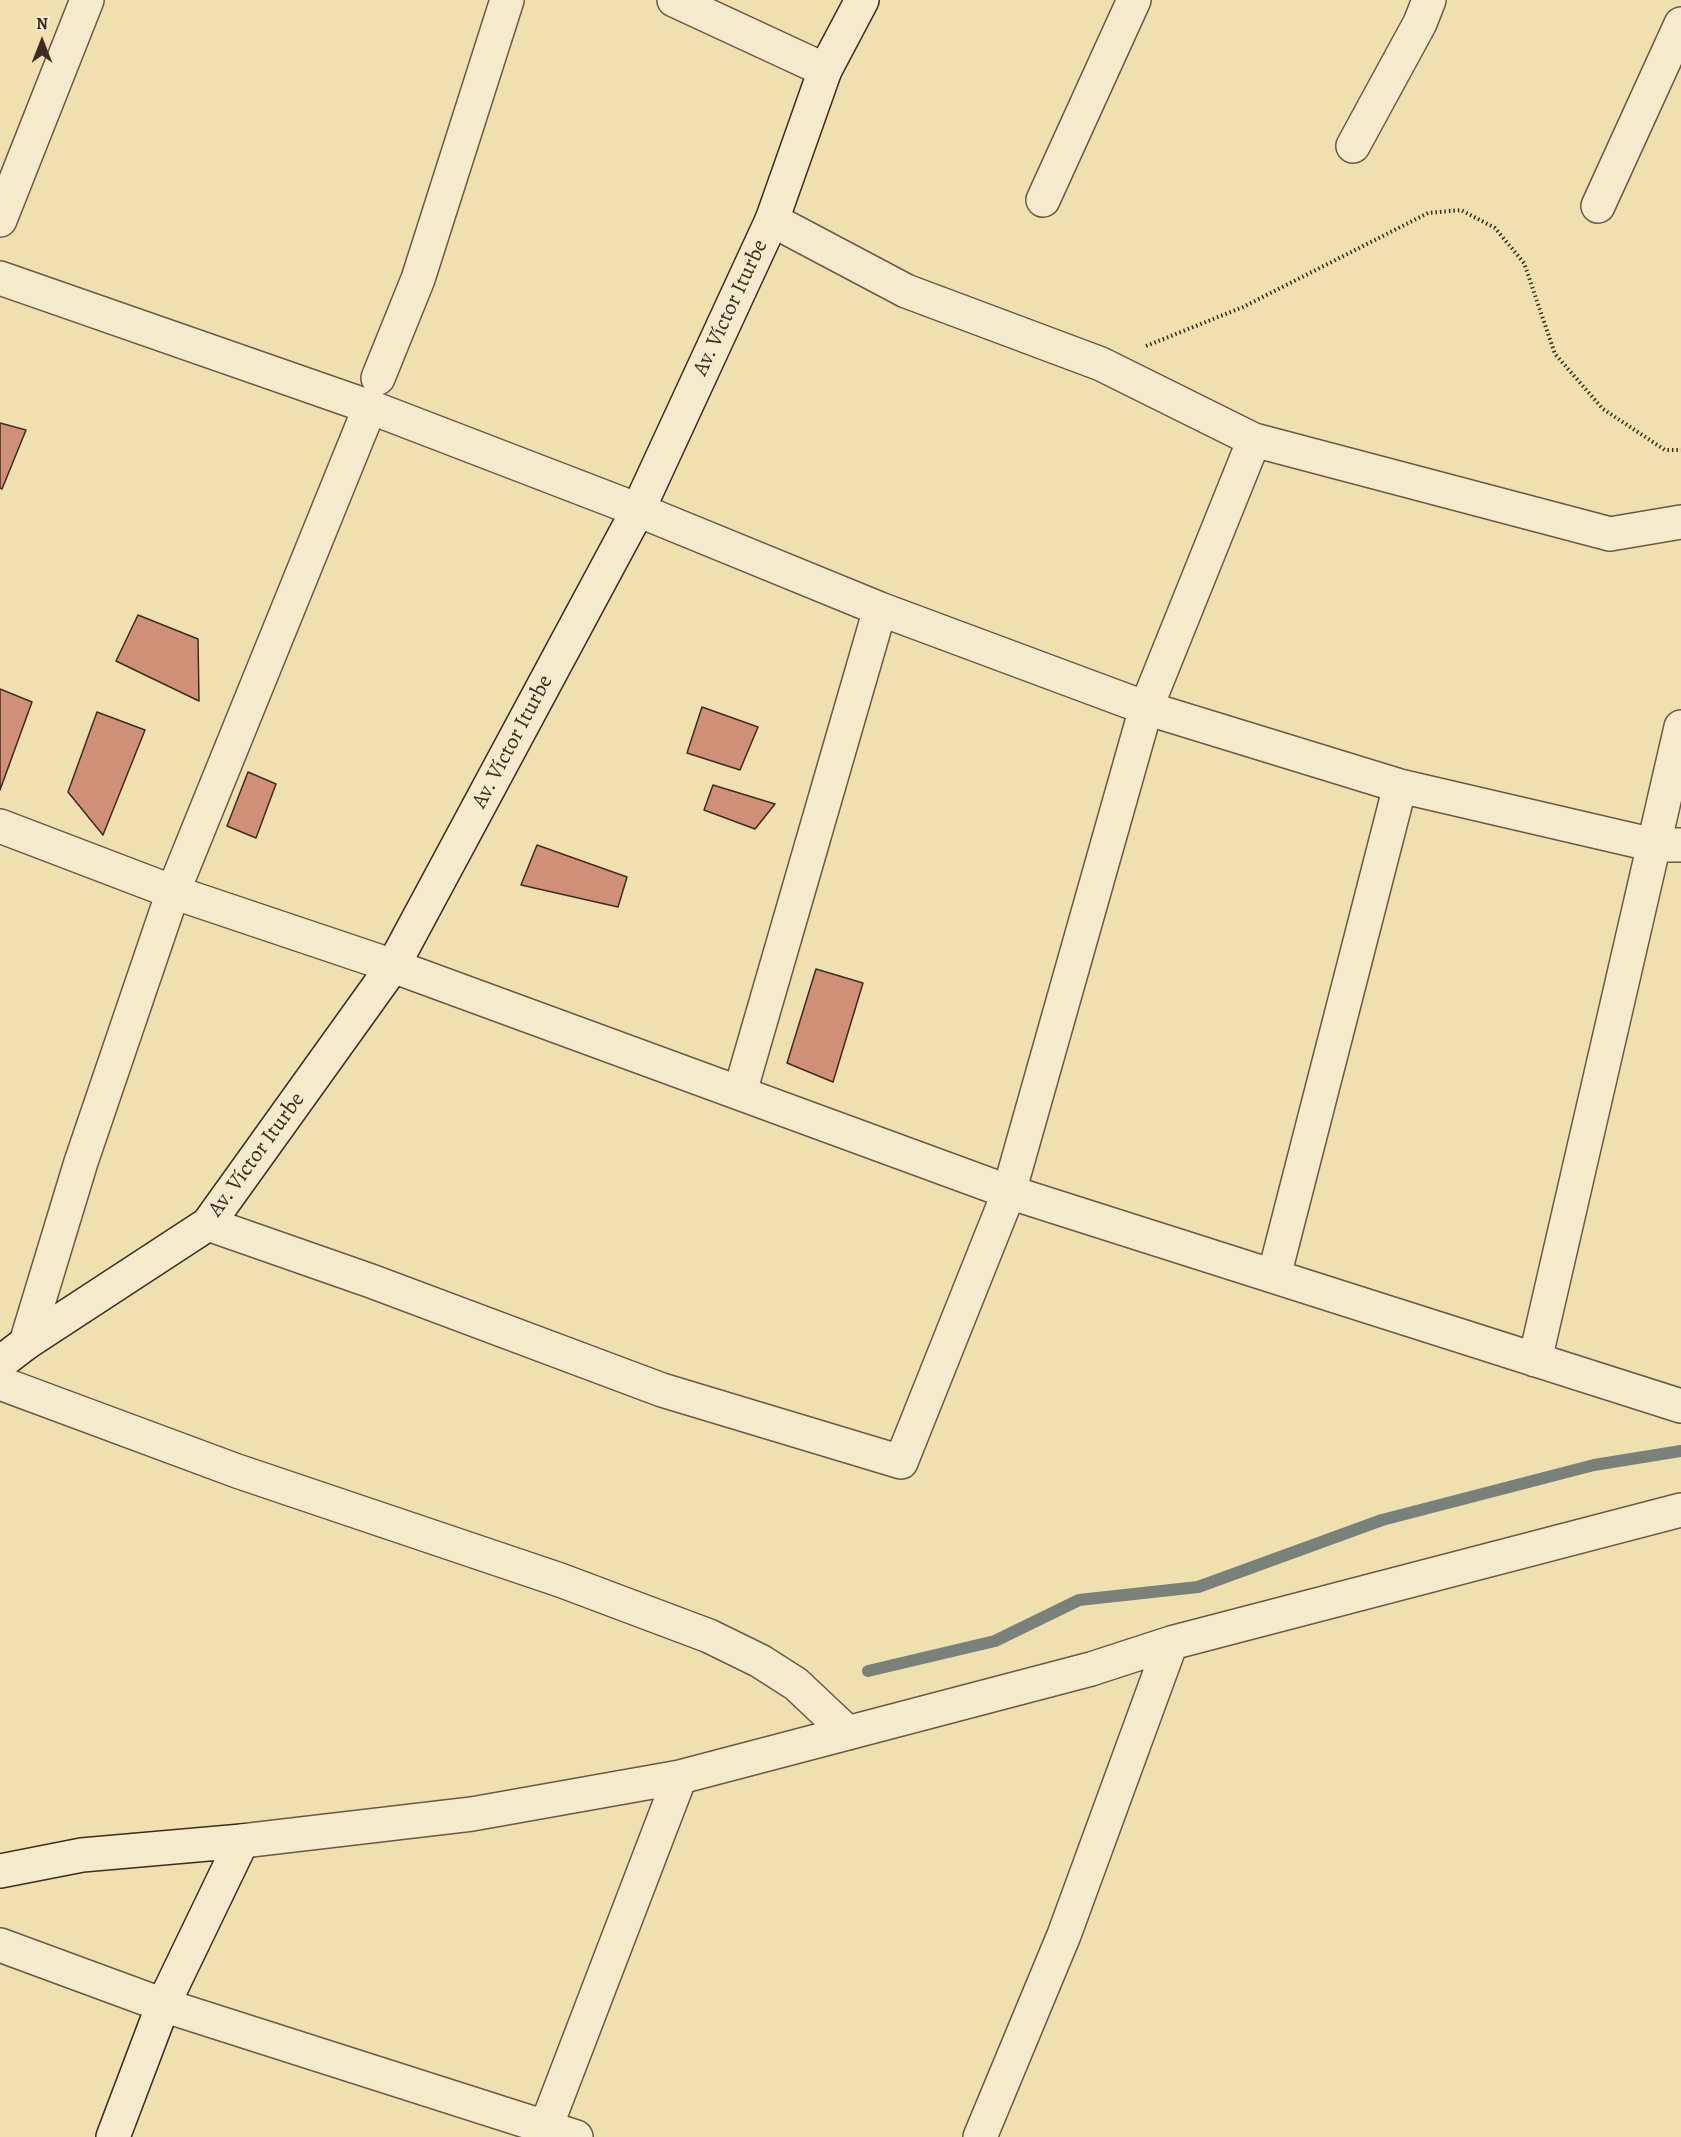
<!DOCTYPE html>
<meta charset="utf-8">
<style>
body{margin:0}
#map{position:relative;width:1681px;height:2137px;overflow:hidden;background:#efe0b0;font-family:Alegreya,serif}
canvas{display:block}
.north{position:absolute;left:12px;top:12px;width:60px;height:60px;-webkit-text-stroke:4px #f5ebcc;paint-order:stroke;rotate:0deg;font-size:16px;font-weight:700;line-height:24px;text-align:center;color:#3f2b22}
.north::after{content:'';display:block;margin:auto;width:21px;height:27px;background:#3f2b22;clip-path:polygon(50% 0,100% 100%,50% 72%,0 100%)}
</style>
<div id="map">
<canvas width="1681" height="2137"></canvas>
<div class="north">N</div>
</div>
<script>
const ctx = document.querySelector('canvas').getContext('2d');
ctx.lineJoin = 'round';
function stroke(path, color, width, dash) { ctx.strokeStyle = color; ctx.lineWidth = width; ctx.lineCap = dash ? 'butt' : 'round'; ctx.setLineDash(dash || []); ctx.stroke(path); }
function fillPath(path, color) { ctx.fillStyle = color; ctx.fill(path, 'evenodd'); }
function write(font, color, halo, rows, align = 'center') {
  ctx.font = font + ' Alegreya,serif'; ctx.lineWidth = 6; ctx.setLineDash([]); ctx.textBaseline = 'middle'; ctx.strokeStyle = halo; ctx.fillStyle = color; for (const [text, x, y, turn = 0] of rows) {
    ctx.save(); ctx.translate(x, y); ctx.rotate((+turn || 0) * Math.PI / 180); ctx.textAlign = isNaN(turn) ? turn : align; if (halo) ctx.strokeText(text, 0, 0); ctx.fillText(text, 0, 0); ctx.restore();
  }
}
stroke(new Path2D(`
 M868,1671l127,-30 84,-41 119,-13 184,-67 212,-55 87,-14`), '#79817b', 12);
const building = new Path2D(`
 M0,423l26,7 -24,59 -2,-1z
 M138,615l60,24 1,62 -83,-40z
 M0,689l32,13 -32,88z
 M702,707l56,20 -18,43 -53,-17z
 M97,712l48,18 -42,105 -35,-43z
 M248,772l28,12 -20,54 -29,-12z
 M713,785l62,19 -20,25 -51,-19z
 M537,845l90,32 -9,30 -97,-22z
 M816,969l47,14 -30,99 -46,-19z`);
fillPath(building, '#d09078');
stroke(building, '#3f2b22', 1.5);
const street = new Path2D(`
 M674,0l151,70
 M1353,146l67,-123 9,-23
 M1043,200l91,-200
 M1598,206l83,-182
 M0,220l87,-220
 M772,220l134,71 195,73 153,76 356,94 71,-12
 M0,278l370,129 268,103 242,99 266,99 254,78 254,59h27
 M378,378l40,-99 89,-279
 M0,826l173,66 220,74 616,226 672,214
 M740,1092l140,-483
 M208,1224l163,57 291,109 239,72 108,-270 137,-484 108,-268
 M1274,1276l126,-490
 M26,1343l55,-181 92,-270 197,-485
 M1535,1360l146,-633
 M0,1383l237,88 323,109 149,56 51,25 36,23 52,49
 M242,1841l230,-27 208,-37 411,-108 80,-26 510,-133
 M0,1945l163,60 413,132
 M542,2137l138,-360
 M980,2137l84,-202 107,-292`);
const secondary = new Path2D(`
 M0,1363l26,-20 182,-119 185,-258 245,-456 134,-290 53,-150 37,-70
 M0,1871l82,-16 160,-14
 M113,2137l50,-132 79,-164`);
stroke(street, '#6b5846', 36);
stroke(secondary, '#3f2b22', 36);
stroke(new Path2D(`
 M1146,346l97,-39 185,-94 33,-3 34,18 29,35 31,91 48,55 62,41h16`), '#3f2b22', 4, [1.5, 3]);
stroke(street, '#f5ebcc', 33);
stroke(secondary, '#f5ebcc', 33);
write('22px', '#3f2b22', '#f5ebcc', [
 ["Av. Víctor Iturbe",731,308,-65],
 ["Av. Víctor Iturbe",513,742,-62],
 ["Av. Víctor Iturbe",257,1155,-54]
]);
</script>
